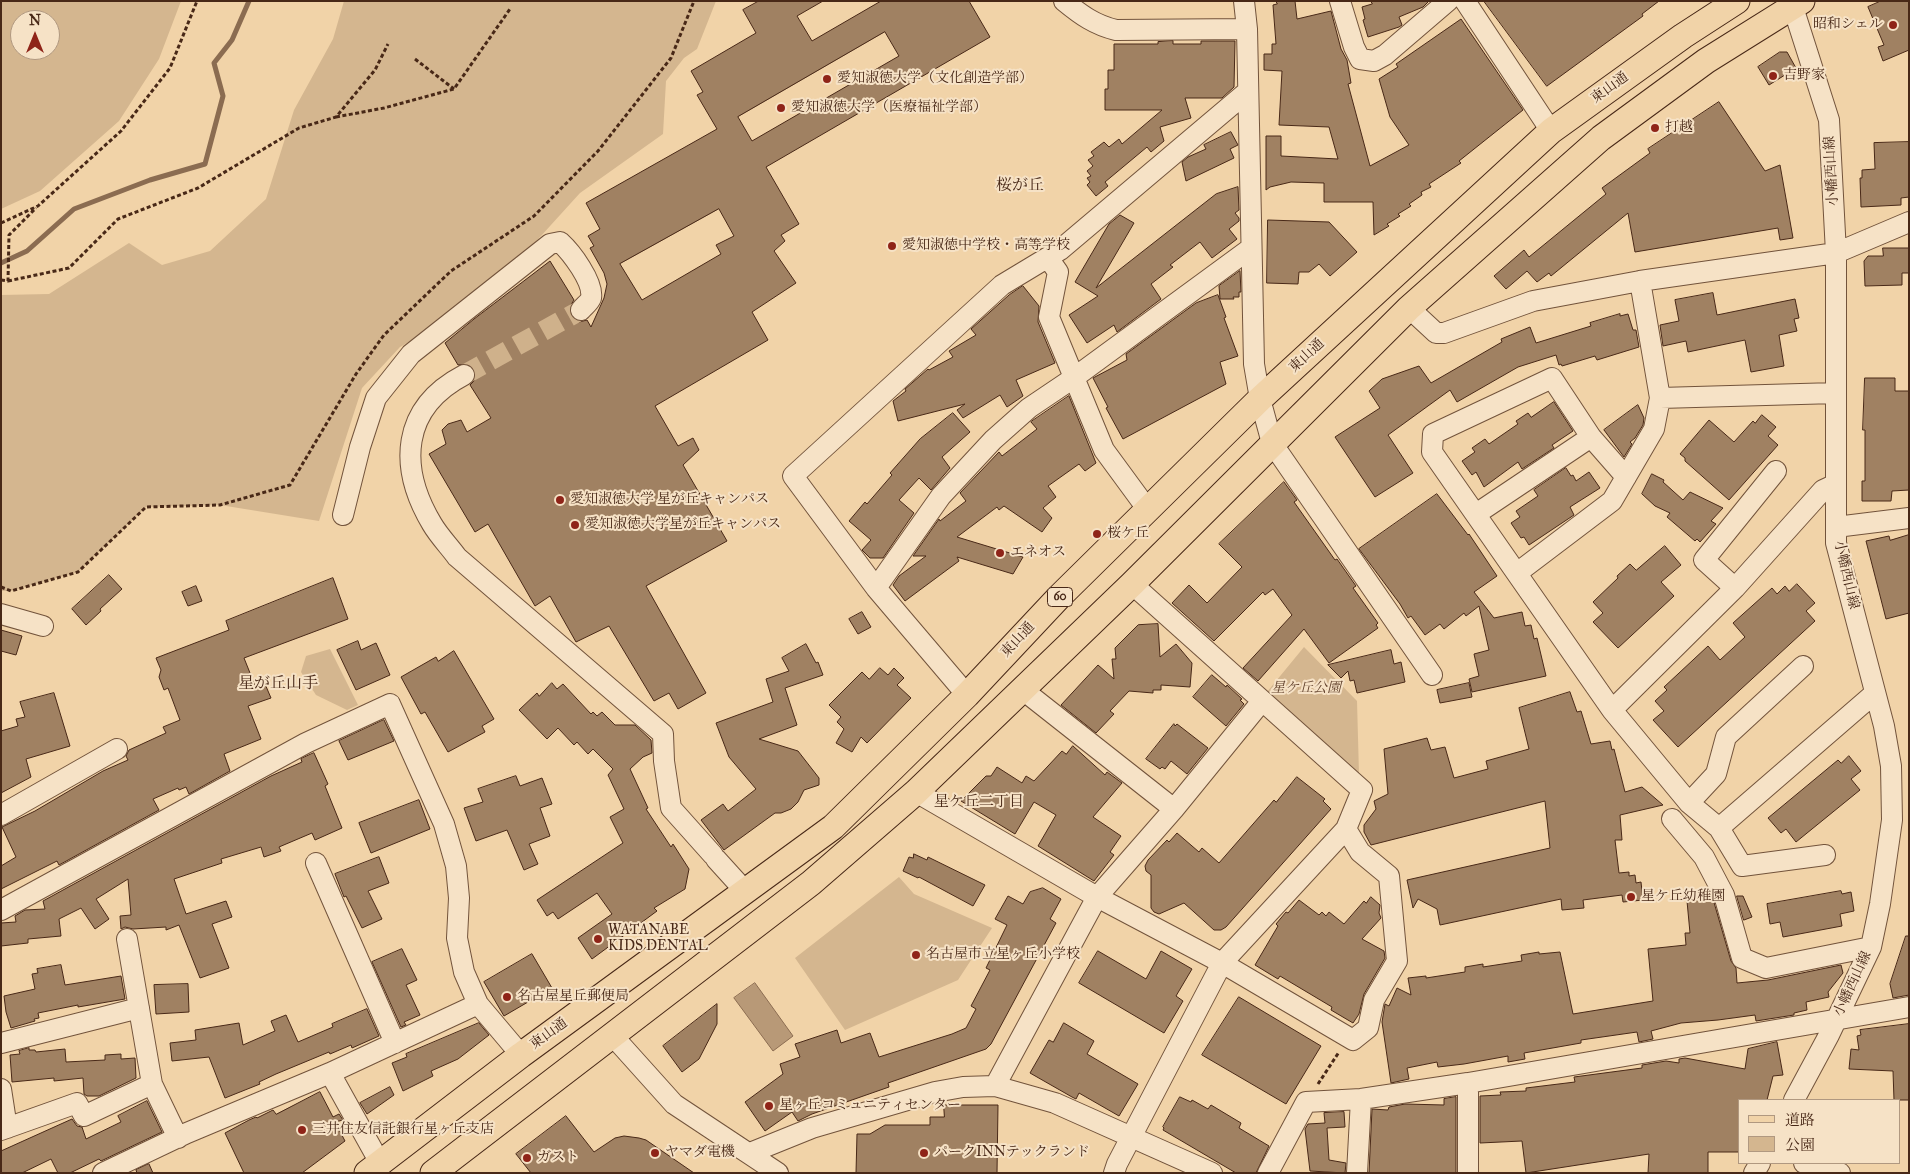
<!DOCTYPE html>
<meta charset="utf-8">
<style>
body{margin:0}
#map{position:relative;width:1910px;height:1174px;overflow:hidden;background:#f1d3a8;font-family:"IM FELL Great Primer","Noto Serif JP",serif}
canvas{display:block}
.frame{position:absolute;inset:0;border:2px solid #482817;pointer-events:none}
.legend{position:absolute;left:1738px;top:1099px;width:162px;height:65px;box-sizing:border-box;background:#f6e2c6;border:1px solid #b09880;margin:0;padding:6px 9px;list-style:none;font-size:15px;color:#482817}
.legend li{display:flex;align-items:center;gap:10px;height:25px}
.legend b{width:25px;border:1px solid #b09880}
.north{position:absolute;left:10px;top:10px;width:50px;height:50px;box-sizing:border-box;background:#f6e2c6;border:1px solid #b09880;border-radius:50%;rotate:0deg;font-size:14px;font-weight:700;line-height:20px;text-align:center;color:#482817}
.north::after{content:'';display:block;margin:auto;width:18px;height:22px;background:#8f2418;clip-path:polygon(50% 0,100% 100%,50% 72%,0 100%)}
</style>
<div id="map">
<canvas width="1910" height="1174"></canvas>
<div class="frame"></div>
<ul class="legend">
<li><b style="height:6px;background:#f1d3a8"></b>道路</li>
<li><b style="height:14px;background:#d4b68f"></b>公園</li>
</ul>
<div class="north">N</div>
</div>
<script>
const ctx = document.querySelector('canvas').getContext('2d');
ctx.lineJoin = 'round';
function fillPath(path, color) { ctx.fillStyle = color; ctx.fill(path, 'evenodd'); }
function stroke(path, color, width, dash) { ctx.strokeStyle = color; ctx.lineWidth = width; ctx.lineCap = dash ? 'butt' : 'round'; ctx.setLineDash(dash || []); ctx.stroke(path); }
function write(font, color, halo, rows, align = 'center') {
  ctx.font = font + ' "IM FELL Great Primer","Noto Serif JP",serif'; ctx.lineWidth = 4; ctx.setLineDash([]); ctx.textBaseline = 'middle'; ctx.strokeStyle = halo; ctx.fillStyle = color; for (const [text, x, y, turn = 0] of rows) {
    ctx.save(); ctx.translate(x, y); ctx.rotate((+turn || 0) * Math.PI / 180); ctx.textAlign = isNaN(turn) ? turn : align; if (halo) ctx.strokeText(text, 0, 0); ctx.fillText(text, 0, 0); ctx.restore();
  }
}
fillPath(new Path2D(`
 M1,1h180l-22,58 -40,62 -79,70 -39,18zM20,20h30v30h-30z
 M344,1h372l-19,48 -13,9 -18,23 -3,53 -83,59 -59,65 -92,72 -29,17 -38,41 -43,133 -99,-16 -74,2 -68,65 -67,19h-10v-296l48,-1 80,-51 33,22 48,-14 56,-52 28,-89 39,-71z
 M1304,647l53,54 2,73 -92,-82z
 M330,649l28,56 -11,5 -31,-15 -15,-23 5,-16z
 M899,877l15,17 78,34 -34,52 -113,50 -50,-72z`), '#d4b68f');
const water = new Path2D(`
 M755,983l38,53 -20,15 -39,-53z`);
fillPath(water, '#b89977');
stroke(water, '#8b6c51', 1);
stroke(new Path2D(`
 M1,263l26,-12 47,-42 76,-29 55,-16 18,-68 -9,-33 18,-23 17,-39`), '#8b6c51', 5);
const building = new Path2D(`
 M759,1h64l-26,15 15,25 69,-40h88l21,36 -224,130 33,57 -18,11 4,6 -11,10 22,32 -44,29 16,28 -113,66 23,40 15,-8 6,12 -16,15 44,76 -81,45 60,107 -28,16 -9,-16 -15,8 -45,-75 -33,16 -26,-46 -15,10 -47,-82 -13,8 -46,-78 17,-10 -4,-14 6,-6 13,-4 6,12 24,-14 -21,-33 5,-5 1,-6 -2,-5 -5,-5 -11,1 -13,-22 29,-24 76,-58 24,39 -5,8 1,7 3,4 6,3 8,-2 4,7 13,-29 3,-14 -3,-11 -14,-25 4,-2 -6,-10 12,-7 -14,-26 131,-74 -20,-34 6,-3 -12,-21 65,-38 -13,-23zM885,32l14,24 -147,85 -14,-24zM719,209l15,27 -18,9 5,9 -79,46 -22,-36z
 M1276,1h19l2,18 34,-8 10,38 6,11 4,23 -3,1 22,82 39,-21 -19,-28 -11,-38 19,-12 -2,-3 65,-45 62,91 -64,51 2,2 -32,21 2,3 -10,5 1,3 -13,9 2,2 -13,8 2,2 -13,8 2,2 -15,9 -1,-33h-49v-19l-33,-1 -21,5 -4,3v-54h15v20l57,3 -9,-32 -50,-2 3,-54 -18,-1v-16h8v-10h4l-3,-39 4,-1z
 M1371,1h58l-6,6 -24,10 3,8 -3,2 -31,10 -5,-17 2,-1 -3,-12 10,-3z
 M1484,1h175l-17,13 1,2 -96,70z
 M1881,1h28v49l-26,11 -5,-14 6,-2 -16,-38z
 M1173,41v3h28v-3h34l-1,46 -12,11h-37l6,20 -31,9 4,14 -13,11 -4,-5 -42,35 3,4 -12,10 -9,-11 3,-3 -3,-4 4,-2 -4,-5 6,-5 -5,-6 6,-4 -3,-4 13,-10 5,5 10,-8 3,5 40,-34h-57v-21h3v-19h6v-26h44v-2z
 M1780,52h7l9,16 -27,17 -11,-18z
 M1719,102l46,69 15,-6 13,73 -13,2 -2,-12 -143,24 -7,-39 -77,63 -2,-3 -12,9 -10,-11 -21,18 -12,-13 30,-26 5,7 77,-63 -4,-6 48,-35 -2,-4z
 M1231,132l7,13 -8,4 4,9 -48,23 -4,-19 6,-5 18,-8 -2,-4z
 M1909,142v55l-8,1v7l-40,2 -1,-29h2v-8l13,-1 -1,-26z
 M1238,187l1,23 -4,3 4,5v3l-10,8 8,10 -25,19 -12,-16 -30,23 3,2 -22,17 10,15 -44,33 -3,-7 -27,18 -18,-28 29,-19 -23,-14 34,-58 11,-9 14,8 -38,65 120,-94z
 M1268,220l61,2 28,30 -27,24 -11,-12 -10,8h-10l-1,12 -31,-1z
 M1883,248h26v25h-7v12l-37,1 -1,-25 4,-5h15z
 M1240,271l1,21h-2v5h-6l1,2h-14l-1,-13z
 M1023,286l16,20 -1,16 17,41 -39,17 7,16 -16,11 -7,-12 -37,23 -6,-8 8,-6 -67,17 -5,-20 13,-10 -1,-2 23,-20 1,1 24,-13 -4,-6 27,-16 -5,-6 38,-34z
 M1713,293l4,22 78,-16 4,19 -5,1 3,12 -18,4 5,31 -33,6 -6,-32 -57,12 -2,-11 -23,5 -3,-21 19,-4 -4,-21z
 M1218,295l8,22 -2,1 14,38 -18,6 6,22 -103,55 -17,-31 2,-1 -15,-29 34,-18 -1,-6 70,-51z
 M1620,314v2l8,-2 5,16h3l3,17 -42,13 -2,-4 -33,10 -1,-2 -2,1 -3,-10 -38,12 -61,35 -7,-12 -62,45 25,38 -38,24 -40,-60 45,-29 -11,-17 13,-12 37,-13 12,17 71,-41 -1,-3 17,-7 12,-5 6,16 55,-17 -1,-3z
 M1865,378h30v13h14v99l-17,1 -1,10h-29v-20h3v-51h-2z
 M1069,396l27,67 -11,8 -6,-7 -31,22 8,11 -13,11 9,10 -10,14 -38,-26 -5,4 -2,-3 -40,30 66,20 -10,17 -56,-17 2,4 -54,40 -12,-16 6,-9 27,-20h-13l26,-37 1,2 26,-20 -6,-8 39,-41 3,4 35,-27 -6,-7z
 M1554,402l19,29 -21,14 2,3 -32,21 -4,-7 -34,25 -8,-15 -4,3 -10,-14 13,-9 -3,-4 13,-9 4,5 29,-20 -2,-3 12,-8 3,4z
 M1638,405l6,13 -1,7 -8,13 -5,4 2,2 -8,13 -20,-27z
 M953,413l17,19 -28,25 8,11 -19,22 -12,-12 -20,22 15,13 -31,45h-13l-8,-8 9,-10 -22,-19 16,-19 2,2 25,-29 -2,-2 30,-34z
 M1762,415l14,12 -8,9 10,9 -49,55 -44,-39v-3l-5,-4 29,-34 25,22 19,-21 2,2z
 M1566,468l5,8 2,-1 3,6 13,-9 11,16 -30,19 4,8 -45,30 -5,-8 -3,1 -10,-15 9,-6 -4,-6 22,-15 -4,-6z
 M1652,474l12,6 -1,2 20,18 7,-8 33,16 -12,13 5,3 -16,18 -3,-3 -2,2 -28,-24 3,-4 -15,-7 -13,-12z
 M1284,482l13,18 -3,2 41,58 2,-1 19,27 -3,2 25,35 -2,2 2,3 -49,35 -25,-34 -46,52 -15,-13 49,-53 -19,-26 -8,6 -2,-3 -49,49 -42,-38 17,-18 18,18 35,-36 -23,-23z
 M1437,494l31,41 1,-1 28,42 -23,16 20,26 28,-6 3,14 6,-1 3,14 3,-1 9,38 -74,16 -3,-13 10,-3 -5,-22 15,-4 -10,-44 -13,10 -2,-3 -20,16 -4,-5 -15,11 -14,-19 -3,2 -8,-14 -41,-55z
 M1909,535v78l-23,6 -20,-78 23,-5 1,4z
 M1665,546l16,19 -20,17 13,14 -56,52 -25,-26 10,-9 -10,-11 25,-24 -1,-2 13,-12 6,6z
 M109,575l13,14 -22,20 1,2 -15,14 -14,-16z
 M333,578l15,41 -104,39 12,30 9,-4 6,14 -23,8 13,33 -37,15 6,17 -41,23 -3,-7 -7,3 -1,-2 -25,11 6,11 -100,55 -2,-4 -56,28v-23l15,-9 -14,-30 33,-16 68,-40 25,-11 -2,-4 3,-6 37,-17 -3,-6 17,-7 -12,-32 -4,2 -5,-13 2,-7 -5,-12 73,-28 -3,-9z
 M1797,584l18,19 -9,8 9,10 -137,126 -25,-27 11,-9 -9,-10 12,-11 -3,-3 44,-41 12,14 25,-23 -12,-14 39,-35 5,6 8,-8 4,5z
 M196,586l6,15 -14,5 -6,-14z
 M862,612l9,15 -13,7 -9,-15z
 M1158,624l2,33 16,-13 16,19 -2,24 -29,-2v5h-8v3l-24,-2 -19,20 4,3 -18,19 -35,-28 37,-40 16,14 -2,-20h4l-1,-11 23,-23z
 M1,630l21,6 -6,19 -15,-4z
 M358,641l3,9 15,-7 14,32 -34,15 -19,-40z
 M806,644l10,19 2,-1 5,13 -38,13 12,37 -38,14 39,12 21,27v7l-15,5 -6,12 -7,7 -10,4h-6l-51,37 -23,-30 22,-16 5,7 28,-22 -27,-32 -13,-34 57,-21 -7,-23 23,-8 -7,-13z
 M1391,650l3,14 7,-2 4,20 -48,11 -3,-13 -4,1 -2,-10 -7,7 -13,-13z
 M454,651l40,68 -12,7 3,6 -37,20 -23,-40 -4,2 -20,-37 35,-20 2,4z
 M880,668l8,7 6,-7 10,10 -7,7 14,13 -44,45 -6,-6 -9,15 -16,-9 8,-14 -7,-7 4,-5 -12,-12 33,-33 7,7z
 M1212,675l14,12 1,-2 15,14 -2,1 4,4 -18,22 -33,-29z
 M552,683l5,6 6,-5 28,30 2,-2 4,4 5,-4 13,13h20l16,15 1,13 -9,4 -13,12 18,39 -2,1 25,38 2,-3 16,25 -4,20 -31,19 3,3 -65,48 -14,-21 34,-24 -15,-21 -39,26 -5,-7 -6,4 -10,-16 86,-57 -13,-26 14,-8 -16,-34 5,-6 -20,-20 -5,5 -11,-12 -3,3 -16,-17 -11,11 -28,-29 18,-17 2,3z
 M1469,683l3,14 -32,6 -3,-13z
 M1570,692l7,20 4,-1 10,33 19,-3 2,9 2,-1 11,43 17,-5 21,18 -43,10 2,25h-7l4,33 10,-1v4l6,-1 1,8 5,-1 2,18 -20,2 -1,-7 -39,5 1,8 -22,2 -1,-11 -121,26 -3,-16 -19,-10 -5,9 -6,-28 143,-32 -5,-47 -174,44 -7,-13v-7l12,-16 -2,-8 14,-7 -4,-45 43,-11 4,12 14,-3 9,31 34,-9 -2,-8 43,-12 -10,-41z
 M54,693l16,53 -44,13 5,18 -30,16v-62l17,-5 -2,-7 9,-2 -5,-15z
 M384,720l10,21 -46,19 -9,-19z
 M1174,724l1,2 2,-2 31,24 -21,26 -16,-13 -6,8 -3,-2 -2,2 -14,-10z
 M1073,746l32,29 2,-3 15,11 -29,34 28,19 -11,16 4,3 -20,26 -56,-35 18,-31 -22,-13 -19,32 -54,-33 25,-25h5l6,-9 25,16 4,-7 8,5 28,-30 4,3z
 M314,753l14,31 -3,2 17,42 -27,12 -3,-7 -33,14 2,4 -17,6 -3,-10 -40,12 1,4 -48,16 12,35 40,-13 6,16 -20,7 17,44 -29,10 -21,-53 -13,5v-3l-33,2 -8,-2 -4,2 -1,-13 11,-1 -3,-36 -32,20 13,20 -14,10 -14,-21 -22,11 2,17 -33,3v4l-27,3v-23l15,-1 -1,-6 10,-6 20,-1 -2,-8 228,-125 31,-14 -1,-3z
 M1849,756l12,15 -10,8 9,11 -64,52 -10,-13 -5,4 -13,-15 70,-58 3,3z
 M516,776l4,10 22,-8 10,26 -12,4 10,28 -21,8 9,20 -14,6 -17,-40 -31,11 -12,-33 19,-6 -5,-13z
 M1297,777l28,22 -2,2 8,8 -105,118 -5,3h-7l-30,-27 -25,11 -5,-2 -3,-4v-33l-5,-4 -1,-5 3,-6 19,-20 2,2 8,-9 22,19 3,-4 17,15 55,-63 2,2z
 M419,800l11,29 -59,24 -12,-30z
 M914,854l13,6 1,-3 57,28 -12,21 -54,-29 -1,1 -15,-7 6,-14 4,1z
 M379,857l10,26 -21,8 14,28 -20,9 -16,-32 -2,1 -9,-23z
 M1043,888l18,11 -11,20 6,4 -65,121 -5,5 -98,34 1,4 -77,27 -14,7 -6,-9 -27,19 -20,-29 38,-28 -3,-10 20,-7 -5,-13 42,-14 4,13 29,-10 9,24 73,-23 14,-6 10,-19 -5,-3 19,-36 -4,-2 21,-43 -12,-6 13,-23 15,8 7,-12z
 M1841,891l1,3 9,-2 3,19 -14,3 2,12 -59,11 -3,-15 -10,2 -3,-20z
 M1737,896h6l9,21 -8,3z
 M1371,897l9,8 -1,8 2,5 -19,21 22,12 1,7 -21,36 -5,20 -6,9 -22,-13 1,-3 -52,-31 -2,3 -23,-14 23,-39 -2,-2 10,-12 2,1 11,-13 20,15 3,-3 4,4 3,-4 15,12 20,-23 2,2z
 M1713,899l18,62 5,7 1,15 31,-3 73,-15 2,8 -15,19 1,5 -23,5 1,8 -13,3v2l-38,6 -1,-6 -37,5 -37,3 -30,8 2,8 -14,3 -2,-10 -56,8v3l-57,10 1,6 -17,3v-6l-44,8 -26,3 -1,-5 -30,6 2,11 -18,4 -9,-61 3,-18 4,2 8,-18 14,7 -3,-17 18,-2v2l39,-6v-5l18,-3v3l39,-6 -1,-6 18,-3v2l21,-2 13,62 80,-13 -5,-52 38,-4 -1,-12h5l-3,-32z
 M1906,936h3v59l-16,3 -3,-14z
 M402,949l15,31 -11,5 14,30 -16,7 2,3 -5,2 -29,-65z
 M1098,951l48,28 15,-28 31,18 -16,27 7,5 -19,32 -85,-50z
 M532,954l20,34 -48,28 -20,-34z
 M61,965l4,20 56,-9 4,23 -47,8v-2l-40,8 1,5 -5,1 1,2 -24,7 -5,-16 -2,-16 31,-7 -3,-15 6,-1 -1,-4z
 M188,984l1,28 -33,2 -2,-29z
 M1239,997l82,49 -35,58 -84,-49z
 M717,1004v20l-18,35 -17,13 -19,-26z
 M367,1009l12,27 -27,12 -1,-3 -21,9 -1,-2 -53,22 -17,8 1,2 -35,14 -16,-41 -37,4 -2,-18 26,-3 -1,-10 44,-7 4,22 32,-14 -4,-10 15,-6 12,27 35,-15 -1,-3z
 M479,1023l10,12 -31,24 -27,12 2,5 -30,15 -11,-28 15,-6 -1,-3z
 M1064,1023l30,18 -7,13 51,30 -19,32 -40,-23 -3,6 -4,-2 -42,-24 19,-33 4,2z
 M1909,1024v76h-15l-1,-29 -44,-2 2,-20 8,1 -2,-14 4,-1 -1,-5z
 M1777,1042l6,33 -10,1 -6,24h-28v52h-31v21h-60l1,-19 -123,19 -4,-32 -42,2v-47l21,-1 -1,-3 26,-1v-3l49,-6 -1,-5 68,-9v-3l24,-4 13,2v-4l6,-1 60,11 3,-20z
 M29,1048v2h6l1,2 29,-3 1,13 39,-2v-5l16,-1v5l14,-1 1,20 -37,18h-12l-3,-2 -1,-16 -29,3v-3l-42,4 -2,-27 10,-1 -1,-3z
 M390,1087l4,8 -27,19 -7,-11z
 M320,1092l13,25 6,-3 4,6 -8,2 10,19 -43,32h-58l-19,-40 24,-13 7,-3 1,1 16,-8 3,4z
 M1180,1097l11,5 1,-2 16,9 3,-4 30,18 -2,5 30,18 -13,27h-20l-73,-43 1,-2 -1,-1z
 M1456,1097v76h-87l3,-64 16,1 1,-3 16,-3 39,1v-6z
 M147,1101l15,31 -61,29 -2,-2 -29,14h-12l-7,-14 -29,14h-21v-22l71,-32 5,7 5,1 4,12 35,-17 -3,-6z
 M944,1105h54l-1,68h-141l1,-39h13l15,-9h45v-8h14z
 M1344,1112l1,15 -18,1 2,32 17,3 -1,10 -35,-2 -5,-42 3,-5 17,-1 -1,-10z
 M566,1116l28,36 21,-14 9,-2 15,2 7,2 48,33h-163l-15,-19z
 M149,1164l4,9h-16l-1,-3z`);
fillPath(building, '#a08162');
stroke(building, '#482817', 1);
stroke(new Path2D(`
 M464,375l117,-65`), '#cfb18b', 20, [20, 10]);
const minor = new Path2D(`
 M1064,1c17,14 31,24 52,29l131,-1
 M1244,1l3,28 7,335 6,35 12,44 160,232
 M1340,1l14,46 6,12 14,2 11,-6 63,-54
 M1465,1l86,130
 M1791,1l38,119 7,133v290l48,183 7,40 1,54 -12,84 -9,43 -42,88 -35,65
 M1048,258l10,14 -9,45 55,133 44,60
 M1640,281l196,-28 73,-31
 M1409,308l27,25h8l89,-32 107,-20 20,117
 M464,375c-63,33 -66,92 -32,149 7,12 17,22 25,33l206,177 1,27 7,47 42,47
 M1626,477l-35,-40 -39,-59 -119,56 -1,18 180,258 77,93 30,25 23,38 83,-11
 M1476,514l115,-77
 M343,515l17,-68 16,-49 35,-44 139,-110 10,-2c11,10 34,40 31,56 -2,5 -7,8 -10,12
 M1836,527l73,-9
 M1517,573l95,-72 42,-72 6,-31 176,-5
 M876,588l65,-92 52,-56 36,-32 46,-31 176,-129
 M1735,588l-31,-28 72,-89
 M1,614l42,12
 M1023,690l151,119
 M967,695l-91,-107 -83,-112 209,-191 58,-35 187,-158
 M1612,710l123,-122 88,-98 13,-6
 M916,792l181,105 125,66 131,77 15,-12 6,-28 23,-39 -8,-85 -29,-24 -14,-23
 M1689,803l27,-29 10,-37 77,-71
 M1,815l116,-66
 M1672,819l32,38 20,38 18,63 24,10 105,-21
 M1719,828l156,-135
 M716,859l29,32
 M316,863l79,180
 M1,910l305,-167 84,-39 54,120 12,42 3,32 -2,40 7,34 14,32 43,51
 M127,939l25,145 26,54
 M612,1035l62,69 104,69
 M1,1043l138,-35
 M330,1073l50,90
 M1468,1083v90
 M995,1086l102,-189 77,-88 88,-108
 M1,1089l6,39
 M1,1130l76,-27 7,13 68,-32
 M750,1153l62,-25 123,-36 28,-5 32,-1 60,17 157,70
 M1804,1163l36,10
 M103,1173l84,-40 143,-60 148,-69
 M1114,1173l3,-9 105,-201 124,-134 16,-39 -230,-206
 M1268,1173l38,-71 55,-3 107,-16 441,-76
 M1357,1173l4,-74
 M1754,1173l6,-10`);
const major = new Path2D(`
 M367,1173l154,-118 312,-228 134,-132 92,-98 201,-198 291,-268 132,-95 54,-35
 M433,1173l378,-290 105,-91 216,-208 277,-276 192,-170 105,-77 96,-60`);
stroke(minor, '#72533b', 22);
stroke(major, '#482817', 27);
stroke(new Path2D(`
 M415,59l39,30
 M336,117l48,-9 70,-19 56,-80
 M1,223l37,-17 83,-75 49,-63 27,-67
 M1,280l7,1 1,-46 27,-27
 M8,281l61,-13 49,-49 80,-31 101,-60 37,-11 39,-47 13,-26
 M1,587l10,4 67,-19 68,-65 74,-2 70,-20 66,-111 28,-39 67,-64 83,-55 64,-65 73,-93 23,-57
 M1318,1084l21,-32`), '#482817', 3, [4, 2.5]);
stroke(minor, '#f6e2c6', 20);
stroke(major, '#f1d3a8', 25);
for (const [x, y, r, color] of [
 [1893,25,5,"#8f2418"],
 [1773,76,5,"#8f2418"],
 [827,79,5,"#8f2418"],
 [781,108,5,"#8f2418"],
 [1655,128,5,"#8f2418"],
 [892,246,5,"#8f2418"],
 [560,500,5,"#8f2418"],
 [575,525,5,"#8f2418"],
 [1097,534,5,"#8f2418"],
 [1000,553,5,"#8f2418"],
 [1631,897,5,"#8f2418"],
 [598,939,5,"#8f2418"],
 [916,955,5,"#8f2418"],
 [507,997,5,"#8f2418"],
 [769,1106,5,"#8f2418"],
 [302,1130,5,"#8f2418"],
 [655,1153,5,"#8f2418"],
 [924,1153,5,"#8f2418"],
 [527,1158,5,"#8f2418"]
]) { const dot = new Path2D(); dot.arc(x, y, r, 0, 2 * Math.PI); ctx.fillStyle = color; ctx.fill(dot); stroke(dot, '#f6e2c6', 2); }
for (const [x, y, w] of [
 [1060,597,25]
]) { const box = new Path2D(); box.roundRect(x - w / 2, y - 9.5, w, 19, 4); ctx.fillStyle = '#f6e2c6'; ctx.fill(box); stroke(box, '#482817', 1); }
write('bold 12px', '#482817', null, [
 ["60",1060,597]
]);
write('14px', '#482817', '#f6e2c6', [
 ["昭和シェル",1883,25,"right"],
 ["吉野家",1783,76],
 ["愛知淑徳大学（文化創造学部）",837,79],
 ["愛知淑徳大学（医療福祉学部）",791,108],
 ["打越",1665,128],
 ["愛知淑徳中学校・高等学校",902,246],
 ["愛知淑徳大学 星が丘キャンパス",570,500],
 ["愛知淑徳大学星が丘キャンパス",585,525],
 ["桜ケ丘",1107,534],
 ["エネオス",1010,553],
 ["星ケ丘幼稚園",1641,897],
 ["WATANABE",608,931],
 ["KIDS DENTAL",608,947],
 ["名古屋市立星ヶ丘小学校",926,955],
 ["名古屋星丘郵便局",517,997],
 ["星ヶ丘コミュニティセンター",779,1106],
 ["三井住友信託銀行星ヶ丘支店",312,1130],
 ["ヤマダ電機",665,1153],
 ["パークINNテックランド",934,1153],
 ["ガスト",537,1158]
], 'left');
write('14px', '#482817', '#f6e2c6', [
 ["東山通",1610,88,-36],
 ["小幡西山線",1832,171,-93],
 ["東山通",1307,356,-43],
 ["小幡西山線",1846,575,77],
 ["東山通",1018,640,-47],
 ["小幡西山線",1853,984,-65],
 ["東山通",549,1034,-36]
]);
write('italic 14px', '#64442f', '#f6e2c6', [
 ["星ケ丘公園",1306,689]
]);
write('15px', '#482817', '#f6e2c6', [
 ["星ケ丘二丁目",979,802]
]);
write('16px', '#482817', '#f6e2c6', [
 ["桜が丘",1020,186],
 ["星が丘山手",278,684]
]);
</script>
